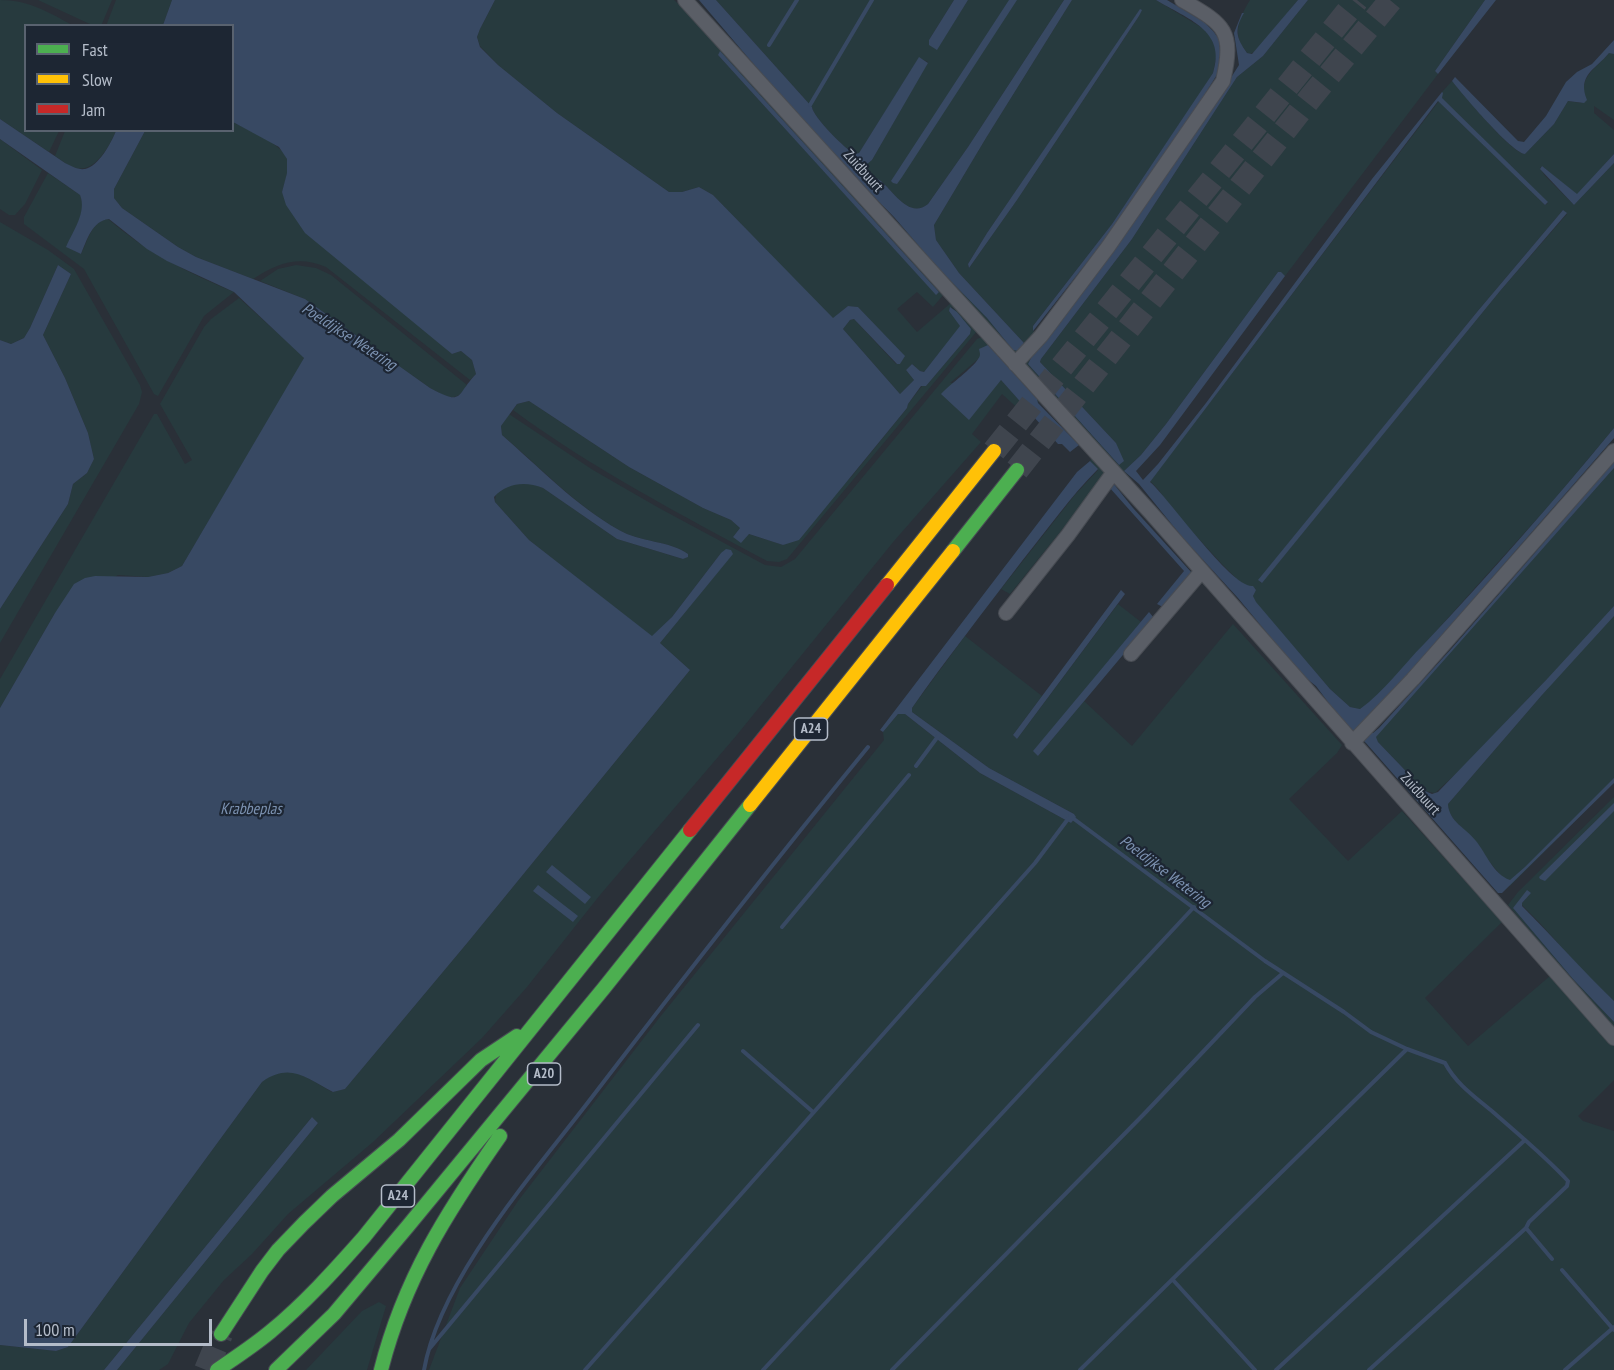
<!DOCTYPE html>
<style>
body{margin:0}
#map{position:relative;width:1614px;height:1370px;overflow:hidden;background:#2a3038;font-family:"PT Sans Narrow",sans-serif}
canvas{display:block}
.legend{position:absolute;left:24px;top:24px;width:210px;height:108px;box-sizing:border-box;background:#1d2633;border:2px solid #59626f;margin:0;padding:8px 10px;list-style:none;font-size:18px;color:#b4bcc9}
.legend li{display:flex;align-items:center;gap:12px;height:30px}
.legend b{width:30px;border:2px solid #59626f}
.scale{position:absolute;left:24px;top:1319px;width:188px;height:27px;box-sizing:border-box;border:3px solid #b4bcc9;border-top:0;padding-left:8px;font-size:18px;line-height:21px;white-space:nowrap;color:#b4bcc9;-webkit-text-stroke:4px #1d2633;paint-order:stroke}
</style>
<div id="map">
<canvas width="1614" height="1370"></canvas>
<ul class="legend">
<li><b style="height:8px;background:#4caf50"></b>Fast</li>
<li><b style="height:8px;background:#ffc107"></b>Slow</li>
<li><b style="height:8px;background:#c62828"></b>Jam</li>
</ul>
<div class="scale">100 m</div>
</div>
<script>
const ctx = document.querySelector('canvas').getContext('2d');
ctx.lineJoin = 'round';
function fillPath(path, color) { ctx.fillStyle = color; ctx.fill(path, 'evenodd'); }
function stroke(path, color, width, dash) { ctx.strokeStyle = color; ctx.lineWidth = width; ctx.lineCap = dash ? 'butt' : 'round'; ctx.setLineDash(dash || []); ctx.stroke(path); }
function write(font, color, halo, rows, align = 'center') {
  ctx.font = font + ' "PT Sans Narrow",sans-serif'; ctx.lineWidth = 4.5; ctx.setLineDash([]); ctx.textBaseline = 'middle'; ctx.strokeStyle = halo; ctx.fillStyle = color; for (const [text, x, y, turn = 0] of rows) {
    ctx.save(); ctx.translate(x, y); ctx.rotate((+turn || 0) * Math.PI / 180); ctx.textAlign = isNaN(turn) ? turn : align; if (halo) ctx.strokeText(text, 0, 0); ctx.fillText(text, 0, 0); ctx.restore();
  }
}
fillPath(new Path2D(`
 M0,0c29,0 48,12 72,25l-46,1v104l33,1 -10,21 -49,-33z
 M38,0h74l-11,26 -9,-1z
 M116,0h56l-9,25 -57,1z
 M495,0h179l36,33 234,261 -11,13 -16,-15 -20,17 20,23 35,-30 25,29 -190,228 -8,3 -12,-1c-87,-47 -174,-92 -254,-151l4,-6 12,-3 100,66 74,41 28,12 9,8 -7,9 16,-3 34,11 68,-68 56,-69 1,-4 14,-18h4l44,-52 1,-5 -19,-22 -3,4 12,15 -37,46 -4,-1 -8,-7 -6,6 8,10 -14,14 -57,-65 7,-9 4,-1 42,45h4l4,-8 -46,-49 -10,-1 -15,13 -120,-124 -14,-8 -17,5h-13l-112,-79 -59,-48 -18,-19 -3,-9 3,-8zM720,52l219,240 -3,2 -218,-239z
 M716,0h238l-25,40 8,9 31,-49h96l-96,147 -40,57c-19,15 -34,-12 -47,-23 -6,-6 -15,-3 -21,-10l2,-4 10,-7 56,-98 -9,-4 -60,95 -4,1c-9,-4 -42,-37 -43,-47z
 M1072,0h84l48,29 7,8 6,16 -4,20 -10,16 -91,135 -79,102v5l5,2 -24,22 -145,-163 118,126 26,32 11,-7 -65,-70 -23,-33 -2,-15 52,-87zM1141,9l-2,7 -122,184 -48,68 -1,-4 19,-31z
 M1250,0h48c-7,8 -39,51 -46,53 -4,2 -5,-1 -7,-3 -14,-17 -4,-35 5,-50z
 M1308,0h177l-50,71 3,3 -153,202 -7,-4 -112,152 -25,31 -17,16 8,9 -3,3 -104,-115 -1,-5 19,-26 -15,27 91,101 -3,-22 -76,-81 1,-3 91,-120 105,-162 26,-21z
 M1612,52l2,2v66l-20,-14v7l20,17v24l-37,41 -35,-29 -2,2 5,8 29,29 40,-42v265l-62,74 -175,195 -17,12 -10,-2 -20,-18 -75,-87 -2,-6 3,-7 -13,-4 -22,-22 -46,-50 -17,-24 -8,-8 289,-380 106,104 3,-2 -107,-105 1,-6 10,-11c11,13 59,72 73,73l29,-30 14,-23 13,2 5,-3c-8,-24 9,-30 23,-47zM1563,210l4,4 -67,77 -239,292 -2,-3 218,-268z
 M233,122c13,7 50,22 54,37 3,10 -2,23 -5,33l170,162 9,-3 11,9 4,14 -6,6 -144,-113c-27,-12 -49,-4 -73,12l-57,-22 -18,-10 -56,-39 -8,-10v-9l31,-58 87,-1z
 M65,131h51c-6,14 -21,42 -40,37 -8,-2 -15,-8 -21,-12z
 M0,139l42,31 -17,34 -10,11h-6l-9,-6z
 M48,173l32,22c8,17 -7,36 -13,52l14,7c7,-14 11,-33 27,-35 38,33 80,54 126,73l-30,24 -46,80 -4,-2 -70,-125 -60,-45v-7z
 M0,222l48,28 26,19 66,116 2,7 -3,12 -139,239v-34l68,-105 5,-20 14,-11 7,-14 -6,-26 -23,-55 -22,-43 28,-61 -13,-9 -28,63 -6,10 -13,6 -11,-4z
 M296,265l20,3 15,7 136,110c-11,20 -22,11 -37,3l-125,-89 -45,-18 18,-12z
 M239,298l64,58 1,2 -4,9 -118,199 -14,7 -20,4 -30,-2 -63,38 -55,95v-29l154,-265h3l28,50 7,-4 -32,-56 44,-77 7,-8z
 M982,337l58,62 -2,4 -1,-4 -48,-54 -12,15 -27,23 51,-3 29,32h-8l-20,-18 -30,40 9,8 -87,99 -158,195 -136,159 -73,92 -45,51 -109,104 -85,72 -36,40 -28,26 -35,43 -21,41 -9,6h-42l201,-247 -6,-6 -208,253h-104v-25l56,6 12,-4 194,-265c4,-4 11,-9 16,-10 19,-4 39,12 54,20l13,-3 123,-147 222,-272 -30,-27 72,-89 -11,-1 -49,64 -20,20 -123,-97 -34,-38 1,-8 16,-10h21l10,4 74,51 66,20 4,-2 1,-3c-17,-13 -49,-12 -69,-24 -44,-25 -79,-63 -117,-95l-1,-9 8,-12 84,56 66,38 106,57 16,2 14,-8 182,-220z
 M1092,457l16,16 -98,121 -9,-5 73,-93 24,-26 -8,-9z
 M1614,468v314l-104,104 -23,-27 -9,-15 -23,-23 -6,-9 -1,-8 100,-116 -1,-9 -86,90 -26,24 -10,-2 -47,-49 -3,-6z
 M1118,604l23,18 -107,129 4,5 46,-55 48,45 101,-122 109,121 -5,8 -48,46 59,62 54,-50 100,111 -77,76 43,48 82,-70 64,70v34l-36,36 5,5 31,10v239h-1185l31,-82 58,-87 142,-184 224,-277 -1,-8 15,-18h7l75,59 91,50 4,-6 -1,-3 -85,-46 -77,-56v-4l53,-72 77,60 -29,39 4,4z
 M1614,797v204l-24,-22 -51,-57 -17,-17v-2l9,-10 -18,15 60,71 41,43v8l-106,-125 10,-13z
 M379,1302l7,4 -19,64h-61l56,-59z`), '#273a3e');
fillPath(new Path2D(`
 M172,0h323l-15,29 -3,8 3,10 18,18 59,48 112,79h13l17,-5 14,8 120,123 15,-12 10,1 47,49 -5,8h-3l-43,-45 -4,1 -7,9 57,65 14,-14 -8,-10 6,-6 8,7 4,1 36,-46 -11,-15 1,-4 7,5 14,17 -1,5 -44,52h-5l-13,18 -1,4 -108,132 -16,5 -34,-11 -8,9 -8,-6 7,-9 -9,-8 -28,-12 -74,-41 -100,-66 -12,3 -16,22 1,9c38,33 73,70 117,95 20,12 52,11 69,24v3l-5,2 -66,-20 -74,-51c-18,-7 -36,-5 -49,9l1,5 34,38 123,96 20,-19 49,-64 5,-4 5,1 2,4 -73,89 30,27 -222,272 -123,147 -12,3c-27,-14 -43,-30 -71,-10l-194,265 -12,4 -56,-6v-637l55,-95 19,-29 11,-6 10,-2 53,1 20,-4 14,-7 122,-208 -70,-66 -67,-31 -20,-12 -38,-30c-17,2 -22,21 -28,35l-15,-7c7,-16 21,-35 14,-52l-80,-56v-20l65,44c6,3 13,7 20,6 14,-3 26,-26 31,-38h29l-31,58v9l8,10 56,39 18,10 109,42 125,89c34,18 25,8 46,-14l-4,-14 -11,-9 -9,3 -147,-121 -19,-28 -4,-13 5,-19v-14l-8,-12 -46,-25 -1,-96 -69,-1z
 M699,0h17l96,107c1,10 34,43 43,47l4,-1 60,-96 9,6 -56,97 -12,10c6,8 14,5 21,11 13,11 28,38 47,23l40,-57 96,-147h8l-86,138 -52,87 2,15 23,33 65,70 -5,8 -6,-1 -26,-32 -49,-50 -44,-51 -74,-75z
 M954,0h14l-31,50 -8,-5v-5z
 M1009,0h8l-115,177 -5,7 -4,-1 -2,-2z
 M1156,0h11l37,22 9,9 6,8 2,21 -3,13 -28,45 -84,120 -73,93v-5l79,-102 101,-151c14,-43 -26,-54 -57,-73z
 M1298,0h10l-45,56 -26,21 -105,162 -91,120 -1,3 76,81 8,18 -5,4 -91,-101 5,-10 173,-237 33,-52 -5,-32 8,-20h2c-10,17 -8,24 3,40l5,1z
 M1485,0h11l-58,74 -3,-3z
 M1140,9l2,1 -3,6 -122,184 -48,68 -1,-4 19,-31z
 M1614,40v14l-5,-1c-14,17 -32,22 -22,47l-3,3 -16,-2 -14,23 -29,30c-13,-1 -63,-60 -73,-73l3,-4 63,64 6,1 22,-26 20,-34 11,-10 15,-8z
 M720,51l219,241 -3,3 -218,-240z
 M1442,92l1,1 -1,5 106,104 -3,3 -107,-104 -288,381c18,15 82,107 103,104l3,4 -3,6 3,6 74,87 20,18 10,2c25,-18 42,-43 64,-65 66,-70 129,-142 190,-216v10l-207,237 -45,47v2l7,9h4l6,-5 73,-80 162,-186v6l-238,269 2,5 47,49 7,3 6,-2 110,-114 66,-72v10l-72,79 -94,109c1,18 18,24 28,37 10,12 17,33 34,39l15,-13 89,-89v5l-112,110h-4l-132,-150 -26,-25 -24,-32 -14,-11 -64,-77 -55,-60 -44,-54 -15,-13 17,-16 25,-31 112,-152h3l4,4 -125,169 -24,26 7,9 15,-16 48,-61 166,-224z
 M1614,154v9l-40,42 -34,-36 2,-3 35,28z
 M1563,210l4,3 -67,78 -238,292 -4,-3 219,-268z
 M58,265l13,9 -28,61 22,43 23,55 6,26 -7,14 -14,11 -5,20 -68,105v-269l11,4 13,-6 6,-10z
 M988,345l49,54 1,4 41,42 -9,7 -8,-8h-4l-57,-64 -32,40 -28,-26c9,-10 32,-26 37,-35 3,-4 2,-5 1,-10z
 M1090,461l8,8c-28,28 -51,61 -76,92 -37,49 -75,97 -110,147v4l77,56 85,46 2,3 -5,6 -91,-50 -75,-59h-7l-15,18 -3,-2 197,-258z
 M1113,483l20,25 59,65 -29,34 -6,-3 27,-33 -75,-84z
 M1121,590l4,4 -108,145 -4,-4z
 M1149,612l5,6 -116,138 -5,-5z
 M1614,803v8l-69,70 -5,-2 -1,-2z
 M552,865l39,32 -6,7 -39,-32z
 M538,885l40,31 -5,6 -40,-31z
 M1527,890l4,3 -9,10v3c31,31 60,64 92,95v21l-41,-43 -60,-71z
 M312,1117l6,6 -201,247h-13z`), '#384963');
stroke(new Path2D(`
 M769,45l28,-45
 M810,105l62,-105
 M916,766l23,-31
 M1070,816l195,145 79,51 27,20 36,17 38,14c11,21 30,34 48,49 25,22 52,44 75,69l-1,5 -38,36 -3,6 26,31
 M782,927l127,-152
 M743,1051l70,61
 M1562,1270l52,60
 M1173,1280l82,90
 M430,1348l268,-323
 M424,1370c16,-91 109,-196 165,-269 91,-119 184,-238 279,-354
 M585,1370l450,-507 33,-44
 M763,1370l431,-463
 M892,1370l252,-256 111,-117 28,-24
 M1080,1370l327,-321
 M1276,1370l249,-230
 M1369,1370l157,-142
 M1565,1370l49,-43`), '#384963', 4);
stroke(new Path2D(`
 M994,451l363,-451
 M1017,470l294,-373 80,-97
 M206,1370l15,-36`), '#3f454e', 24, [24, 12]);
const street = new Path2D(`
 M685,0l466,513 463,525
 M1015,364l26,-28 67,-89 115,-166c12,-52 0,-57 -41,-81
 M1006,613l62,-78 45,-62
 M1131,654l70,-82
 M1352,743l61,-64 201,-228`);
const fast = new Path2D(`
 M953,551l64,-81
 M221,1334l41,-63 16,-21 26,-27 28,-27 67,-56 82,-80 36,-24
 M217,1370c18,-12 36,-24 53,-38 34,-28 64,-61 94,-95l326,-407
 M276,1370l58,-56 74,-88 196,-238 146,-183
 M381,1370c23,-91 66,-158 119,-234`);
const slow = new Path2D(`
 M887,585l107,-134
 M750,805l203,-254`);
const jam = new Path2D(`
 M690,830l197,-245`);
stroke(street, '#484c53', 16);
stroke(fast, '#474c53', 16);
stroke(slow, '#474c53', 16);
stroke(jam, '#474c53', 16);
stroke(street, '#5a5e66', 14);
stroke(fast, '#4caf50', 14);
stroke(slow, '#ffc107', 14);
stroke(jam, '#c62828', 14);
for (const [x, y, w] of [
 [811,729,33],
 [544,1074,33],
 [398,1196,33]
]) { const box = new Path2D(); box.roundRect(x - w / 2, y - 11, w, 22, 4.5); ctx.fillStyle = '#1d2633'; ctx.fill(box); stroke(box, '#b4bcc9', 1.5); }
write('bold 14px', '#b4bcc9', null, [
 ["A24",811,729],
 ["A20",544,1074],
 ["A24",398,1196]
]);
write('15px', '#b4bcc9', '#1d2633', [
 ["Zuidbuurt",863,171,48],
 ["Zuidbuurt",1420,794,48]
]);
write('italic 16px', '#7c92b1', '#1d2633', [
 ["Poeldijkse Wetering",349,337,33],
 ["Krabbeplas",251,809],
 ["Poeldijkse Wetering",1165,872,37]
]);
</script>
